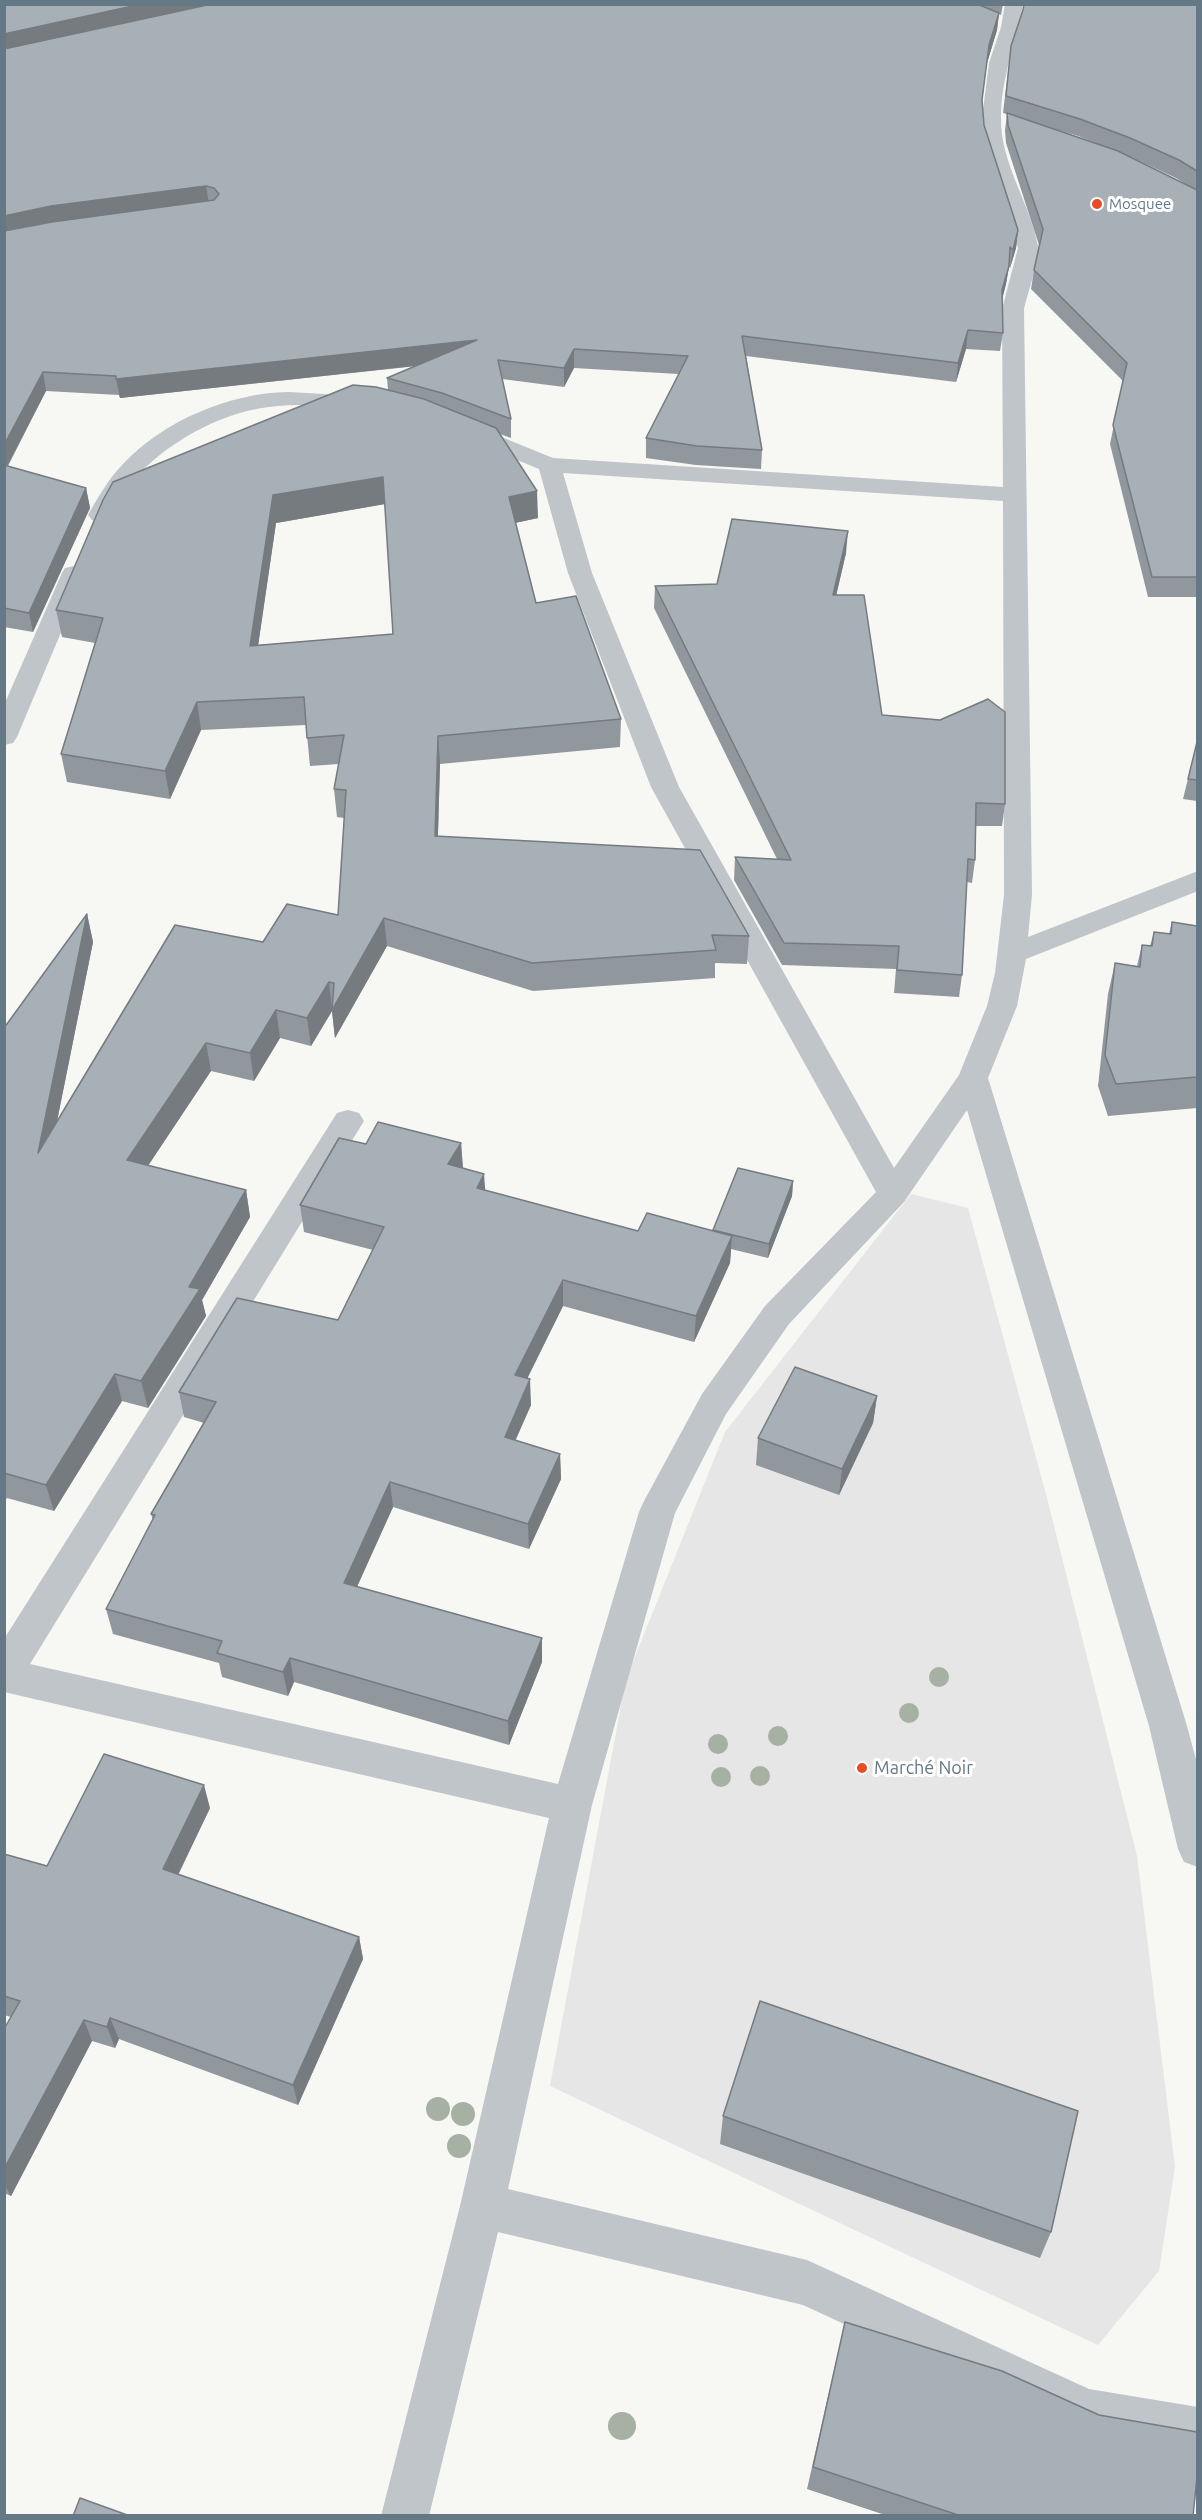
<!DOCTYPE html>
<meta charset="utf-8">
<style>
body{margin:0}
#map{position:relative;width:1202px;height:2520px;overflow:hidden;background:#f7f7f4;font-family:Ubuntu,sans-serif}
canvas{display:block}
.frame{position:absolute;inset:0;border:6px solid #657886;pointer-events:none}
</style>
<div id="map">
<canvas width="1202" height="2520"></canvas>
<div class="frame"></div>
</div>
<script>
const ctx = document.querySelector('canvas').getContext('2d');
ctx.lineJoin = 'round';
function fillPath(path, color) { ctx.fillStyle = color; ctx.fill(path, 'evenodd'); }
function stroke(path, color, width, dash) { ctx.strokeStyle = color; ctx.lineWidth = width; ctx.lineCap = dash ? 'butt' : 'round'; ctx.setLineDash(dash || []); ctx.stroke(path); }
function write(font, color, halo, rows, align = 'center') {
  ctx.font = font + ' Ubuntu,sans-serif'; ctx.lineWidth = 6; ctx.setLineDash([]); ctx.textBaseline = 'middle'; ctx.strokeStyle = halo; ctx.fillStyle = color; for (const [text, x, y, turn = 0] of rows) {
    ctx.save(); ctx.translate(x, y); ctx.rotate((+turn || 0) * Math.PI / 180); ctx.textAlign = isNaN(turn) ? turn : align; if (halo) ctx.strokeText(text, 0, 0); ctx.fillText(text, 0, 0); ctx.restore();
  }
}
fillPath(new Path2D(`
 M911,1194l57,14 79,290 90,358 38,311 -16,104 -61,74 -548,-259 76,-407 99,-247z`), '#e5e6e5');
fillPath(new Path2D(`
 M1005,4h18c-7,39 -22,74 -22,114 -1,44 29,85 37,128 2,11 -11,50 -14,63l8,586 -4,42 170,-66v20l-172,68 -9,47 -29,72 199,648 11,41v100l-14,-5 -6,-13 -29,-123 -182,-616 -63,92 -115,122 -63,90 -51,99 -83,292 -84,384 299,71 282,129 109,18v48l-112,-19 -283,-131 -305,-73 -69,284h-48l79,-310 89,-388 -545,-126v-53l333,-526 11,-3 11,3 5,8 -334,543 528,120 81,-272 5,-11 58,-107 63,-88 111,-114 -225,-405 -83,-214 -29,-104 -78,-32 -3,-5 3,-5 8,-2 8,2 76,31 450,29 -1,-178 16,-61 -34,-105 -2,-25 7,-55 12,-36zM563,473l440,28 1,394 -9,78 -8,33 -28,69 -65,93 -215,-381 -87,-214z
 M288,392l73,4 8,2 3,5 -3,5 -8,2c-27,-3 -56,-7 -83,-4 -51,4 -103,31 -139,68 -13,14 -20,31 -31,46l-8,2 -8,-2 -4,-5c10,-18 20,-35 34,-50 41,-44 107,-72 166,-73z
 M74,566l9,2 3,5 -69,164 -4,6 -9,2v-40l58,-132 3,-5z`), '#c0c5c9');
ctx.fillStyle = '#a7b1a3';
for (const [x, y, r] of [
 [939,1677,10],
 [909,1713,10],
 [778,1736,10],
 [718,1744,10],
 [760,1776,10],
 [721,1777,10],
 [438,2109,12],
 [463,2114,12],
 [459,2146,12],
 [622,2426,14]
]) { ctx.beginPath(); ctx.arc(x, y, r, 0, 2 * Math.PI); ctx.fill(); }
fillPath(new Path2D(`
 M4,4h999l-2,11 -2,-1 -2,16 -10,33 -5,38 2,24 34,105 -2,18 -6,20 -1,-2 -3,18 -4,15 1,34 -3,18 -34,-2 -10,33 -210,-26 16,94 -1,19 -65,-4 -50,-7v-20l33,-64 -105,-6 -10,19 -62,-8 9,40v19l-11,-4 38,84 -23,5 21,80 85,116 -1,28 -180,17 -2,72 311,100 -2,28 -32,-1v15l-182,13 -146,-45 -52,92 -3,-27 -21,35 -31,-8 -26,43 -43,-10 -63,95 98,24 4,27 -48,83 4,16 -58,92 -26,-7 -68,110 -47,-13 -3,3v-473l83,-114 6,28 -36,179 206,-179 75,-27 6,-97 -7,-1 -3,-28 5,-25 -29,2 -4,-41 -105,5 -31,69 -103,-17 -6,-28 34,-111 -33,-6 -6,-27 332,-220 -1,-12 30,-12 -297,32 -1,-3 -73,-4 -38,75 78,22 4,20 -57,124 -29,-5zM385,504l8,130 -135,11 18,-122z
 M1197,4v593h-49l-38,-153 13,-63 -92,-92 3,-19 5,-25 -33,-102 -1,-13 2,-16 -4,-1 8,-67 12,-36zM1058,130l20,6 20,8zM1127,155l49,23 13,8z
 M846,553l-10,42 46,120 123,89 -3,22h-27v34l-3,23 -5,-1 -5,93 -3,22 -65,-4 2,-24 -114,-4 -48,-85 1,-23 42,2 -123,-251 1,-22 62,-2z
 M1197,742v59l-14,-2z
 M1172,922l25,4v182l-89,8 -10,-30 10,-92 7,-31 22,3 5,-21 8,1 4,-14 15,2z
 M461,1143l2,25 22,23 153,40h75l80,-50 -1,15 -24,62 -37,-9 -1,14 -36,79 -131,-36 -36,73 4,26 -16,35 45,14 1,25 -32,70 -136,-42 -36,79 185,76 -33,83 -215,-63 -6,14 -66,-19 -3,-14 -106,-29 -7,-25 47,-89 -2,-6 53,-91 -20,-6 -5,-25 159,-72 35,-70 -69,-18 -4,-27 66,-61z
 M877,1396l-4,27 -34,72 -83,-30 2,-27z
 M210,1808l-32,66 181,63 4,22 -65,146 -179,-66 -4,9 -23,-7 -81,155 -7,-3v-164l7,-12 -7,-2v-161l43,12z
 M723,2116l328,116 -11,26 -320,-114z
 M845,2322l348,194h-305l-81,-27z`), '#90979d');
fillPath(new Path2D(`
 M142,4h79l-217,48v-18z
 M999,13l-2,17 -10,33 2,-18z
 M206,186l3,18 -205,31v-19l47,-10z
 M1018,230l-2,18 -6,20 3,-18z
 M1009,266l-3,18 -6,24 2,-18z
 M968,330l-2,19 -10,33 2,-19z
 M477,340l1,19 -358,39 -4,-19z
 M574,349v19l-10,19v-19z
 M43,372l3,19 -42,81v-27z
 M383,477l2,27 -109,19 -22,151 -4,-28 23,-151z
 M86,488l4,20 -57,124 -4,-19z
 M537,491l1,27 -28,6 -1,-27z
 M848,531l-2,22 -15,65 2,-23z
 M197,702l4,28 -31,69 -5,-28z
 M438,736l2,28 -3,100 -2,-28z
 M87,914l6,28 -48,239 -7,-28z
 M384,918l3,28 -52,92 -3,-27 -21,35 -4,-28 22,-36 3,27z
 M276,1010l4,28 -26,43 -4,-28z
 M206,1043l5,28 -78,117 -6,-28z
 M461,1143l2,27 -15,-6z
 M484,1174l2,26 -9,-12z
 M793,1181l-1,15 -24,62 1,-14z
 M246,1190l4,27 -48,83 4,16 -58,92 -7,-27 48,-94z
 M732,1236l-2,27 -36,79 2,-26z
 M563,1280v26l-47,95 -1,-26z
 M115,1374l7,27 -68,110 -8,-26z
 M530,1379l1,26 -25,57 -1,-25z
 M877,1396l-4,27 -34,72 3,-26z
 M560,1454l1,25 -32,70 -1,-25z
 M390,1482l3,25 -45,100 -4,-24z
 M542,1638v24l-33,83 -1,-24z
 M290,1658l4,24 -6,14 -5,-24z
 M204,1785l6,23 -40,84 -7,-23z
 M359,1937l4,22 -65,146 -5,-20z
 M110,2018l9,21 -4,9 -8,-21z
 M84,2020l8,21 -81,155 -7,-12v-15z`), '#757b7f');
const building = new Path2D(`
 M4,4h138l-138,30z
 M212,4h765l22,9 -10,32 -7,55 2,25 34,105 -5,20 -3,-3 -1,19 -7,24 1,43 -35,-3 -10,33 -216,-27 20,114 -65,-4 -51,-8 42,-82 -114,-7 -10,19 -66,-8 13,59 -69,-26 -55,-15 90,-38 -361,39v-3l-73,-4 -39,73v-214l48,-9 162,-22 5,-6 -5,-6 -8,-2 -155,20 -47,10v-167z
 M1024,4h173v167l-18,-11 -49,-22 -50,-19 -74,-23 5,-50 12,-36z
 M1007,113l111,38 79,39v387h-45l-39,-152 14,-62 -93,-93 9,-41 -35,-104z
 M353,385l23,2 48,12 72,29 41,63 -28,6 27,106 40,-7 45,123 -183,17 -3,100 265,14 49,86 -37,-1 4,15 -184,13 -148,-45 -52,92 2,-27 -5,-1 -22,36 -31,-8 -26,43 -44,-10 -79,117 119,30 -57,97 11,2 -59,92 -26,-7 -69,111 -42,-12v-445l83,-114 -49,239 137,-228 88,17 24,-38 51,11 8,-125 -12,-1 10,-54 -37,3 -3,-41 -107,5 -32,69 -104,-17 42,-136 -47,-8 47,-110 10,-18zM383,477l10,157 -143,12 23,-151z
 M4,465l82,23 -57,125 -25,-5z
 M732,519l116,12 -15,64h31l18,120 58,5 48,-21 17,13v92l-29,-1 -1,57 -7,-1 -6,116 -65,-5 2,-24 -115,-3 -49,-86 56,3 -136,-274 62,-2z
 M1197,742v38l-9,-1z
 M1172,922l25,4v151l-81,7 -11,-29 10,-92 25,4 2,-22 10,1 2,-14 17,2z
 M378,1122l83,21 -13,21 36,10 -7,14 161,43 9,-18 85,23 -36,80 -133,-36 -48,95 15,4 -25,58 55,17 -32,70 -138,-42 -46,101 198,55 -34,83 -218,-63 -7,14 -66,-19 5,-12 -116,-32 49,-94 -4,-1 65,-112 -37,-10 58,-94 101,22 46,-93 -84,-22 39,-67 27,6z
 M738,1168l55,13 -24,63 -56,-14z
 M795,1367l82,29 -35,73 -84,-31z
 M104,1754l100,31 -41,84 196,68 -66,148 -183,-67 -3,9 -23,-7 -80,149v-140l16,-28 -16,-5v-142l43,12z
 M760,2001l318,110 -27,121 -328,-116z
 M845,2322l157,49 97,44 98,17v45l-4,39h-232l-148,-49z
 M80,2498l50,18h-57z`);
fillPath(building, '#a7b0b6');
stroke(building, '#757b7f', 1.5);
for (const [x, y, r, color] of [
 [1097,204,6,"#e94c23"],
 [862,1768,6,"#e94c23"]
]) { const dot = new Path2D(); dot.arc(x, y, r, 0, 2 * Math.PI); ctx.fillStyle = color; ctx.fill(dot); stroke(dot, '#fff', 2); }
write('15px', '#657886', '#fff', [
 ["Mosquee",1109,204]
], 'left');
write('18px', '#657886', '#fff', [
 ["Marché Noir",874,1768]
], 'left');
</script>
